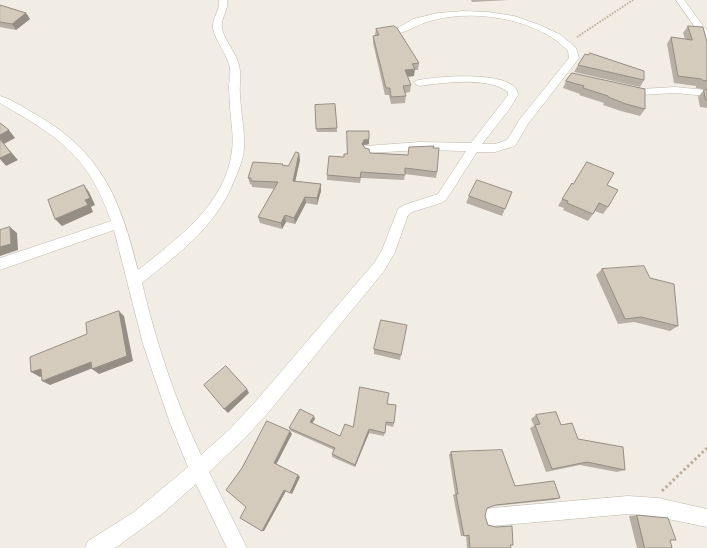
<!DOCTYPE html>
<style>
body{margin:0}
canvas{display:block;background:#f1ede4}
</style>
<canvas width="707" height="548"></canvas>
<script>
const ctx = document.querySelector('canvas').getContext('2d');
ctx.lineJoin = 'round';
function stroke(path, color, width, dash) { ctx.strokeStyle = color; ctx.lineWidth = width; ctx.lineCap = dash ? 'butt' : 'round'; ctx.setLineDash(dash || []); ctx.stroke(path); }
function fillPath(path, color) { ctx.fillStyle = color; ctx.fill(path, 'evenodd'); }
const street = new Path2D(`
 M219,0h8c2,10 -7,19 -5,29 4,15 17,26 18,42 1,8 -1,16 0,24 1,18 5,37 4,54 -1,11 -6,23 -10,32 -19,47 -55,72 -92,102 14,59 33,117 59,172l29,-26 26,-28 118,-138 8,-13 16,-41 6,-4 34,-11 28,-43 -46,-1 -51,3 -4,-1 -2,-3 2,-3 55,-4 51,1 37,-48v-3c-21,-16 -65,-9 -89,-6l-5,-3 1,-2c17,-5 103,-12 103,14l-10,16 -26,33h13l12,-4 13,-21 49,-61 -1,-7c-4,-4 -9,-9 -14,-12 -34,-23 -86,-29 -124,-18 -10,2 -27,14 -34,12l-2,-2 2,-2 17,-10 25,-6 25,-2 25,1 26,4 26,9 21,10 15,13 3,10 -51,66 -13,22 -20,6h-18l-31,48 -5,3 -29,9 -4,3 -13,37 -11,19 -116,142 -26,28 -33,31 38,76h-20l-31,-64 -34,30 -44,32 -4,2h-29l3,-7 46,-29 54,-45 -18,-44 -27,-79 -29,-114 -114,40v-12l111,-37c-23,-67 -53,-84 -111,-118v-7c12,3 24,12 35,18 67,38 85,85 103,156 40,-32 87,-65 94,-119 2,-14 -1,-30 -2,-43 0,-7 -1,-14 -1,-21 0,-6 2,-13 1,-19 -3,-14 -14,-26 -17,-39 -2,-10 8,-19 6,-29z
 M676,0h8l23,31v10l-3,-1z
 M626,86l14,3 35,-2 32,3v6l-32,-3 -35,2 -18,-4 -1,-2z
 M628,496l30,2 49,11v18l-49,-10 -30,-3 -136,12 -7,-2 -2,-7 2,-7 7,-2z`);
stroke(street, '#bfb7aa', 1);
stroke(new Path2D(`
 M577,37l56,-37`), '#bdaf99', 2, [1.5, 1.5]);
stroke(new Path2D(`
 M662,491l45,-43`), '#bdaf99', 3, [2.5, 2.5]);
fillPath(street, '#fff');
fillPath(new Path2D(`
 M471,0h38l-37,2z
 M0,5l26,8 4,6 -14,11 -16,-3z
 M688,26l19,16v48l-11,-2v-2l-22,-3 -7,-39 4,-7 14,2 -2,-6z
 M376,29l43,34 -1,7h-4v6l-6,1 3,8 -1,7 -5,1 1,3 -1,7 -14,1 -2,-9h-4l-12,-52v-7l2,-1z
 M578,65l66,15 -4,7 -66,-15z
 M572,73l73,36 -5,7 -19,-5 -18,-6 1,-2 -25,-8 1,-1 -17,-6 3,-7z
 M704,90h3v18l-7,-1 -2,-10z
 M335,104l2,28h-20l-1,-3z
 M369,131v13l-5,1 -1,1 7,7 38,2 1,-8 24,1 4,24 -1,6 -31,-4 -1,6 -43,-2 -1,5 -33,-3v-5z
 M299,153l1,7 -5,21 26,3v7l-4,14 -11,-2 -11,21 -9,-2 -4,7 -22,-6 -2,-6 17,-28 -23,-2v-2l-2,-1 -2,-6 35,-14v1l5,1z
 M572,183l1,1 34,1 1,22 -5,7 -8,-3 -7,10 -25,-11 1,-2 -6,-2z
 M512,192l-10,24 -36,-13 3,-7z
 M602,269l48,9 28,48 -8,5 -36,-9 -16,2 -22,-49z
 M407,325l-7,35 -26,-6v-5z
 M387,404l7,19 -1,4 -7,-2 -2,11 -15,-3 -14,34 -23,-10v-3l2,-4 -43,-19 -2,-3 26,-9 -3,4 28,13z
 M536,415l25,10 17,14 47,31 -8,2 -37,-7 -34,7 -16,-44 4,-2 -3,-7z
 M451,452l64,34 45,12 -6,2 -61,6 -6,2 -2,8 3,9 25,20h-3l1,3h-44l-1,-12h-5l-8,-41 2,-1 -6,-39z
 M637,515l33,25 2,8h-35l-8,-32z`), '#b7afa3');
fillPath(new Path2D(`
 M26,13l4,6 -14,11 -4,-6z
 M415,69l-1,7 -10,1 1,-7z
 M9,130l6,8 -11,6 14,16 -12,6 -6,-7v-24z
 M369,139v5l-5,1 -2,5v-6l2,-4z
 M299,153l1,7 -6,27 -1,-6z
 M321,184v7l-4,14v-7z
 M84,185l5,7 6,13 -4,2 2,5 -31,14 -7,-7 30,-19z
 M305,197l1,6 -11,21 -1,-6z
 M285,215l1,7 -4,7 -1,-6z
 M10,227l7,6 1,17 -18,6v-9z
 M119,311l5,5 9,45 -34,13 -7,-5z
 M91,362l7,4 -48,19 -8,-4z
 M41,369l8,4 -9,4 -9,-5z
 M247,389l2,4 -21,20 -4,-4z
 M314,416l1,3 -4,6 -1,-3z
 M369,429v4l-14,34v-2z
 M290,431l2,3 -16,31 -2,-2z
 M298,475l2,2 -8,17 -2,-1z
 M284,490l2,1 -22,40h-2z`), '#958e84');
const building = new Path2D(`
 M0,5l26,8 -14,11 -12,-2z
 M394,26l3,2 22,35 -7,1 3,5 -10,1 6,15 -8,1 3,10 -15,1 -1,-9h-4l-13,-52 6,-1 -3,-6z
 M688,26l15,1 4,15v39l-5,-1 -1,-1 -23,-3 -7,-39 21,3z
 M590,53l54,18v9l-66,-15 7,-11 3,1z
 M572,73l73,16v20l-19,-5 -18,-7v-1l-25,-8 1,-2 -18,-5z
 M704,90h3v10h-1z
 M335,104l2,24 -21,1 -1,-24z
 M0,123l9,7 -9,5z
 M347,131h22v8l-5,1 -2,4 3,4 4,1 1,4 38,2 1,-8 25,-1 -1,2h6l-2,24 -32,-4v7l-44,-3 -1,6 -33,-3 2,-19 15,1v-3h3z
 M0,139l11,14 -11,5z
 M296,152l3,1 -6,28 28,3 -4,14 -12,-1 -11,21 -9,-3 -4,8 -23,-6 20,-35 -27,-1v-3h-3l5,-16 30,2 -1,1 6,1z
 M587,162l27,11 -7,12 11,5 -10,17 -9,-4 -6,11 -26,-11 1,-2 -6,-2 10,-16 1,1z
 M477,180l35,12 -7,17 -36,-13z
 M84,185l6,13 -5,2 3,5 -33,14 -7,-19z
 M10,227l1,17 -11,3v-17z
 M644,266l6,12 24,6 4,42 -37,-9 -16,2 -23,-50z
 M119,311l8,45 -35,13 -1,-7 -49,19 -1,-12 -10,3 -1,-15 57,-23 -1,-11z
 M381,320l26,5 -6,30 -27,-6z
 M226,366l21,23 -23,20 -20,-24z
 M360,387l29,6 -2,11 9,1 -2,18 -8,-1 -1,11 -16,-4 -14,36 -23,-11 3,-6 -46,-20 11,-19 14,7 -4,6 30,14 5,-12 8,3z
 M556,412l5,13 11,-2 6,16 45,8 2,23 -38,-8 -35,7 -17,-44 5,-1 -4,-9z
 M267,421l23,10 -16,32 24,12 -8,18 -6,-3 -22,41 -22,-13 6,-11 -20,-17 16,-22z
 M502,450l13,36 39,-5 6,17 -64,7 -9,3 -2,8 3,9 8,2 16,-1 1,19h-3l1,3h-41l-1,-13 -5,1 -8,-42h2l-7,-42z
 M637,515l31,3 8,22h-6l2,8h-27z`);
fillPath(building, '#d5cbbd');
stroke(building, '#958e84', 1);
</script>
